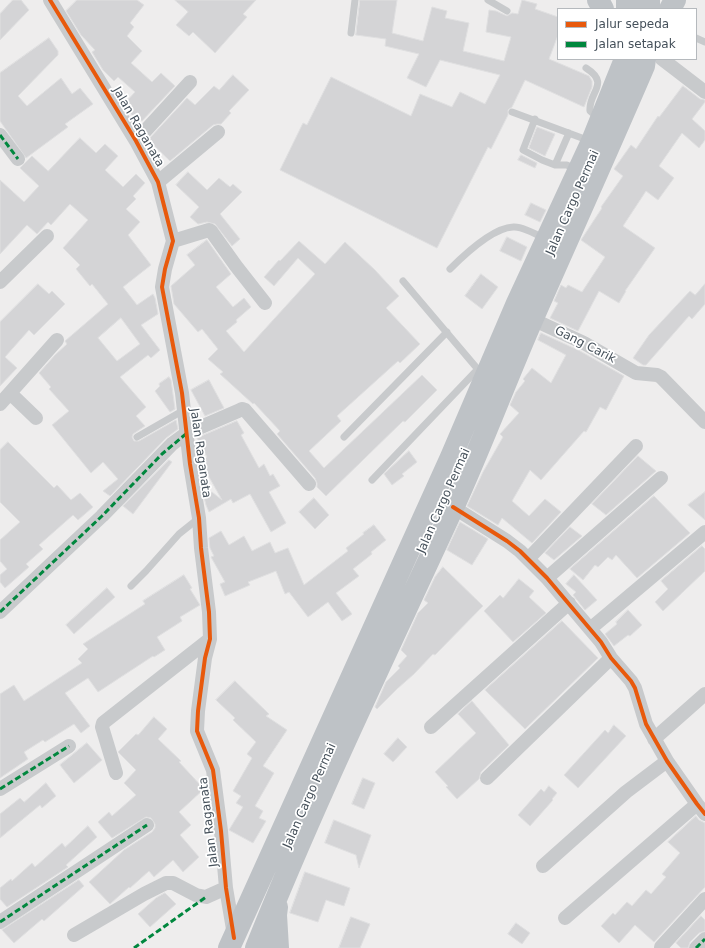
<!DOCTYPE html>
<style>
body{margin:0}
#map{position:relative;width:705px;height:948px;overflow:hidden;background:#eeeded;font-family:"DejaVu Sans",sans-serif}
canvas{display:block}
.legend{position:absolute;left:557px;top:8px;width:140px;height:52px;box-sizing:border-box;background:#fff;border:1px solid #b5b9bd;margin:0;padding:5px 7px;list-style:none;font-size:12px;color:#45505a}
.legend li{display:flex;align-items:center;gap:8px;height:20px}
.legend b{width:20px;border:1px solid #b5b9bd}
</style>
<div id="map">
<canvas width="705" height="948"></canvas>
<ul class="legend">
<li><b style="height:5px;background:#e8590c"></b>Jalur sepeda</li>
<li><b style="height:5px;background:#00873e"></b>Jalan setapak</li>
</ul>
</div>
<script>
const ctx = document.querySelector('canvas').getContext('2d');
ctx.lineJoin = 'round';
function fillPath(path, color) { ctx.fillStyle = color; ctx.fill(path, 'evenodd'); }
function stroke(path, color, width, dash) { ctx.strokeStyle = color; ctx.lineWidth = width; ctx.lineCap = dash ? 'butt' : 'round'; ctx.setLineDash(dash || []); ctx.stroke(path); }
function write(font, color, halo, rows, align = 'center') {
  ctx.font = font + ' "DejaVu Sans",sans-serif'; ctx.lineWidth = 3.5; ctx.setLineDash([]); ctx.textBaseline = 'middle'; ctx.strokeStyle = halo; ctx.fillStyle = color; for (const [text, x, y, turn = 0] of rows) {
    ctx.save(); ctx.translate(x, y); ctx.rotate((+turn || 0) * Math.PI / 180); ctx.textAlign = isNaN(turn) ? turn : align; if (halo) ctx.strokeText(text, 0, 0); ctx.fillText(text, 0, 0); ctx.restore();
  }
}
const building = new Path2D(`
 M13,0h8l8,10 -29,30v-26z
 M77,0h60l7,5 -14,18 4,4 -7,9 15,15 -11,12 21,19 9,-9 14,13 -33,35 -4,-4 -2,2 -9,-9 -3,-6 11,-12 -17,-15 -4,4 -11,-11 -11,-18 3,-2 -14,-15 -15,-24z
 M175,0h81l-13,14 4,3 -32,36 -22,-21 -4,4 -13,-11 12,-13z
 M360,0h37l-5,33 31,8 9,-34 15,4 -2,7 24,5 -6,28 41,10 7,-24 -25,-5 3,-22 7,1 11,5 5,-3 6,1 4,-14 15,4 -2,5 23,8v18l-9,24 40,17 3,5v6l-8,20 -59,-27 -13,27 -4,3v5l-17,34 -3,-2 -51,101 -157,-78 23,-47 4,2 24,-48 80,39 9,-22 32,13 8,-15 25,12 15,-29 -60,-15 -14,27 -19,-9 12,-24 -34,-8 1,-7 -30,-4z
 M49,38l9,13v4l-40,41 9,10 34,-28 11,16 8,-6 13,16 -28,20 3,3 -42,31 -26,-37v-48z
 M233,75l16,15 -20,21 2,2 -10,11h-4l-4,1 -43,36 -22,-21 39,-42 8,7 19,-19 5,4z
 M683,86l17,13 5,1v2l-13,17 13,12v9l-6,8 -17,-15 -23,33 15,12 -16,22 -12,-9 -23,35 32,22 -30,43h1l-7,12 -20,-12 -21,40 -28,-13 8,-15 -4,-2 7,-16 5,3 2,-3 14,7 23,-35 -24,-17 21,-32 -1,-1 22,-31 -9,-7 17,-24 5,4 22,-33 1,1z
 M537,127l18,7 -10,22 -16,-8z
 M80,138l16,15 9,-9 13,12 -13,14 18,17 13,-13 9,9 -12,13 3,3 -10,10 14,13 -12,13 23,30 -28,22 14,18 16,-11 2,4 3,16 -17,11 19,25 -9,8 -3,-3 -28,22 26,30 -10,9 9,10 -12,8 -1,3 2,4h5l37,-21 2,9 -12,9 -56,58 -7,-5 15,-12 -15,-17 -12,11 -39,-48 17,-14 -20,-22 2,-2 -12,-14 16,-18 12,-11 -2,-3 43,-37 -16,-20 -2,2 -14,-17 4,-4 -17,-17 25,-28 -18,-16 -19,21 -3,-3 -11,12 -10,-9 -27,29v-74l24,22 15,-16 -19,-18 12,-12 16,15zM121,318l19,26 -23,17 -19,-23z
 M521,155l16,8 -2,5 -17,-8z
 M188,172l19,18 12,-12 11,9 3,-3 9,8 -22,22 20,25 -8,7 -17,-22 -8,-2 -9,2 -8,-7 9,-10 -23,-22z
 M531,203l15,7 -6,12 -15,-7z
 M507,237l20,10 -6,14 -21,-10z
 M207,240l24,34 -15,13 17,20 11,-9 7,9 -15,13 1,2 -11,9 18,21 71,-78 -17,-16 -24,28 -10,-9 15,-17 1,1 19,-20 26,23 20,-22 30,28 24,26 -13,12 34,36 -20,19 -2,-2 -61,55 4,5 -32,30 15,17 98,-93 15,15 -32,32 -2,-1 -77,75 -9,-9v-4l-2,-5 -38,-44 3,-3 -26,-28 -1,1 -33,-30 3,-2 -15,-13 10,-10 -16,-20 -4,3 -24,-28 -3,-18 24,-21 -8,-10z
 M481,274l17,13 -16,22 -17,-13z
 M38,284l11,10 3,-3 13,13 -31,31 -5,-5 -24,27 12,11 -17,18v-64z
 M705,284v20l-13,15 -3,-3 -43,49h-3l-10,-7 16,-23 41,-44 5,4z
 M541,333l39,18 44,25 -18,34 -6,-3 -14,25 -2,-1 -43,49 -11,-10 -18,31 17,15 16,-17 16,13 -29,31 -30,-25 -4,7 -31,-19 16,-34 20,-35 -3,-3 19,-21 -9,-8 6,-13 9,-11 -2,-2 9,-11 19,15 15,-28 -28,-15z
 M169,377l2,3 4,29 -5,3 -15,-21 5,-5 -1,-2z
 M209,380l15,28 -19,8 -14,-26z
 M237,421l7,12 -3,2 18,33 5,-4 6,12 3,-2 7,12 -11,6 17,31 -15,9 -21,-38 -17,9 -2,-4 -22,13 -3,-7 -2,-8 8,-5 10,8 -22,-39 7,-4 -10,-19z
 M8,442l46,46 3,-3 14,15 9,-7 13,14 -15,13 -5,-5 -34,30 4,4 -17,15 3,3 -24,21 -5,-6v-7l7,-6 -7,-8v-21l20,-18 -20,-20v-52z
 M409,451l8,11 -15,12 2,2 -12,9 -8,-11z
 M638,456l18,15 -50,44 -14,-11z
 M169,460l3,2 -39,52 -10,-8z
 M705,492v28l-17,-15z
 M654,496l36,37 -53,45 -21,-23 -4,5 -4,-3 -10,10 -3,-2 -12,15 -13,-11z
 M314,498l15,17 -14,14 -16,-17z
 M460,522l28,17 -16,26 -25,-15z
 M374,525l12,15 -15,12 1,2 -19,15 6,7 -23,17 16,21 -10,7 -14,-19 -20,15 -19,-25 -4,2 -9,-23 -28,11 2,3 -25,11 -5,-12 5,-2 -14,-25 3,-1 -4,-8 -1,-10 12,-7 8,14 15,-9 8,15 18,-9 5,11 13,-5 16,37 44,-34 -2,-3 18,-14 -1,-1z
 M570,527l12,9 -28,24 -9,-7z
 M702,546l3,3v22l-42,40 -8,-9 13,-13 -7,-8z
 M443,567l40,39 -48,49 -2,-1 -19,20 -17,15 -20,20 -2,-2 11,-25 14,-14 -2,-2 9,-10 -6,-6 17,-37 10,-10 -4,-3 11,-23z
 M184,575l8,13 -2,1 10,16 -20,12 2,4 -25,16 8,13 -11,7 -1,-1 -55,36 -10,-14 -23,15 25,33 -9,7 -7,-9 -29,18 -2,-2 -19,12 4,7 -28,19v-84l14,-9 10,16 58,-38 -4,-4 10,-10 -5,-5 62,-40 -2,-3z
 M574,575l23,25 -12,10 -12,-15 3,-3 -10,-8z
 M519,579l15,12 -5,6 17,16 -33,29 -29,-31 16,-16 3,3z
 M107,588l8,9 -41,37 -8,-9z
 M628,610l14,15 -12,11 -2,-1 -14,11 -9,-12 12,-10 -1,-2z
 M562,621l36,37 -73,71 -40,-39z
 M235,681l34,33 -3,2 21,14 -24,36 11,7 -19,33 8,5 -4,7 7,3 -13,22 -24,-13 14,-23 -7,-4 5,-7 -8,-5 19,-33 -5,-4 9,-12 -23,-22 2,-2 -19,-18z
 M472,701l37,44 -28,27 -2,7 -22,20 -11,-12 2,-1 -13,-14 41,-39 -18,-19z
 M154,717l13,12 -9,10 23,22 -2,1 25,27 -25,23 12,13 -11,10 19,22 -16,15 -10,-12 -19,17 -5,-6 -19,17 -1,-1 -19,17 -21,-22 35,-32 28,-18 3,-4v-4l-4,-6 -5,-1 -34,21 -14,-16 11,-10 3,4 24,-21 -12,-12 12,-13 -18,-18 18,-18 2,1z
 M614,725l12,11 -48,52 -14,-13 41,-45 3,3z
 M398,738l9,9 -14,15 -9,-8z
 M87,743l15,17 -28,23 -14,-18z
 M363,778l12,5 -11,26 -12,-5z
 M46,783l10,13 -14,12 -2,-3 -40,33v-24l20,-16 4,4z
 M549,786l8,7 -5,6 1,1 -23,26 -12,-11 23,-26 3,3z
 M696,816l3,4 6,3v64l-51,55 -19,-17 -16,18 -18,-17 12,-13 2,2 12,-13 5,4 14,-16 5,4 15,-17 -4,-3 18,-21 -12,-11z
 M334,820l37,15 -12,33 -3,-13 -31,-12z
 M88,826l9,11 -31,28 2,2 -61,40 -7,-8v-11l11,-9 1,2 20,-18 3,4 27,-24 3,4z
 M305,872l45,16 -6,18 -18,-6 -8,22 -28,-9z
 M79,880l5,6 -40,35 -2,-2 -28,24 -12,-13z
 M165,893l11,11 -26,23 -12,-13 18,-16z
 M701,916l4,4v11l-6,2 -9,9 -2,6h-7l-5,-5z
 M351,917l19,7 -10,24h-21z
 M516,923l14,10 -8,11 -14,-10z`);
fillPath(building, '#d4d4d6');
stroke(building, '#dfdfe0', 1);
stroke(new Path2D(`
 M488,0l19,11
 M351,33l4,-33
 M696,38l9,4
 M586,68c25,16 2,24 4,43l9,8
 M512,112l78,29
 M535,119l-12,31 19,10 13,5
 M569,133l-14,32h12l10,6
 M450,269c14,-14 42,-41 63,-42 8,-1 25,8 32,12
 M403,281l78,92
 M137,437l47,-27
 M344,437l103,-105
 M372,480l106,-111
 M131,586l15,-15 33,-37 20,-16`), '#c8cacc', 7);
stroke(new Path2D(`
 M50,0l86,141 22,41 15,59 -8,28 -3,18 20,106 8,71 9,54 2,30 8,64 1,27 -5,19 -7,53 -1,20 16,39 8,61 5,57 8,47
 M662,59l43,33
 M0,135l18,24
 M136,141l54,-59
 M158,182l60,-50
 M173,241l36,-11 2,1 25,35 29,37
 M0,282l47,-46
 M532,319l52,24 52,30 21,2 4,2 44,45
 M10,393l26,25
 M0,404l57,-64
 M453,507l54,34 13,10 27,27 54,64 10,16 20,23 4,7 11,36 21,37 30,43 8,10
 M529,558l107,-112
 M547,578l114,-100
 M0,612l102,-96 70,-72 15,-11 51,-22 4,-2 3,1 64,74
 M590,629l115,-97
 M431,727l138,-124
 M654,739l51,-45
 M116,773l-14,-46 1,-4 107,-84
 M487,778l124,-120
 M0,789l69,-43
 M543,866l83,-74 41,-31
 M565,918l132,-114
 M0,922l147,-97
 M74,935l70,-41 22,-11h7l23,12 10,2 20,-9
 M661,947l44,-48
 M696,948l9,-9`), '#c8cacc', 14);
stroke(new Path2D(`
 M598,0l5,9
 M627,9v-9
 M649,9v-9
 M670,9l5,-9
 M277,907l-1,8 2,33
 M229,948l222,-491 66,-154 75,-162 33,-82
 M256,948c59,-148 129,-292 196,-438 29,-63 53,-128 81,-192 37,-84 75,-168 111,-252l1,-7`), '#bec2c6', 22);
stroke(new Path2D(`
 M0,135l18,24
 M0,612l102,-96 60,-62 25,-21
 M0,789l69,-43
 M0,922l147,-97
 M134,948l72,-51
 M696,948l9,-9`), '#00873e', 3, [6, 3]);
stroke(new Path2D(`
 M50,0l86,141 22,41 15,59 -8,28 -3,18 20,106 8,71 9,54 2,30 8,64 1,27 -5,19 -7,53 -1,20 16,39 8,61 5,57 8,50
 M453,507l54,34 13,10 27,27 54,64 10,16 20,23 4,7 11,36 21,37 30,43 8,10`), '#e8590c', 4);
write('12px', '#45505a', '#fff', [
 ["Jalan Raganata",138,127,60],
 ["Jalan Cargo Permai",573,203,-66],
 ["Gang Carik",585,345,27],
 ["Jalan Raganata",200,453,82],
 ["Jalan Cargo Permai",444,501,-66],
 ["Jalan Cargo Permai",310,796,-66],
 ["Jalan Raganata",209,822,-97]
]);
</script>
